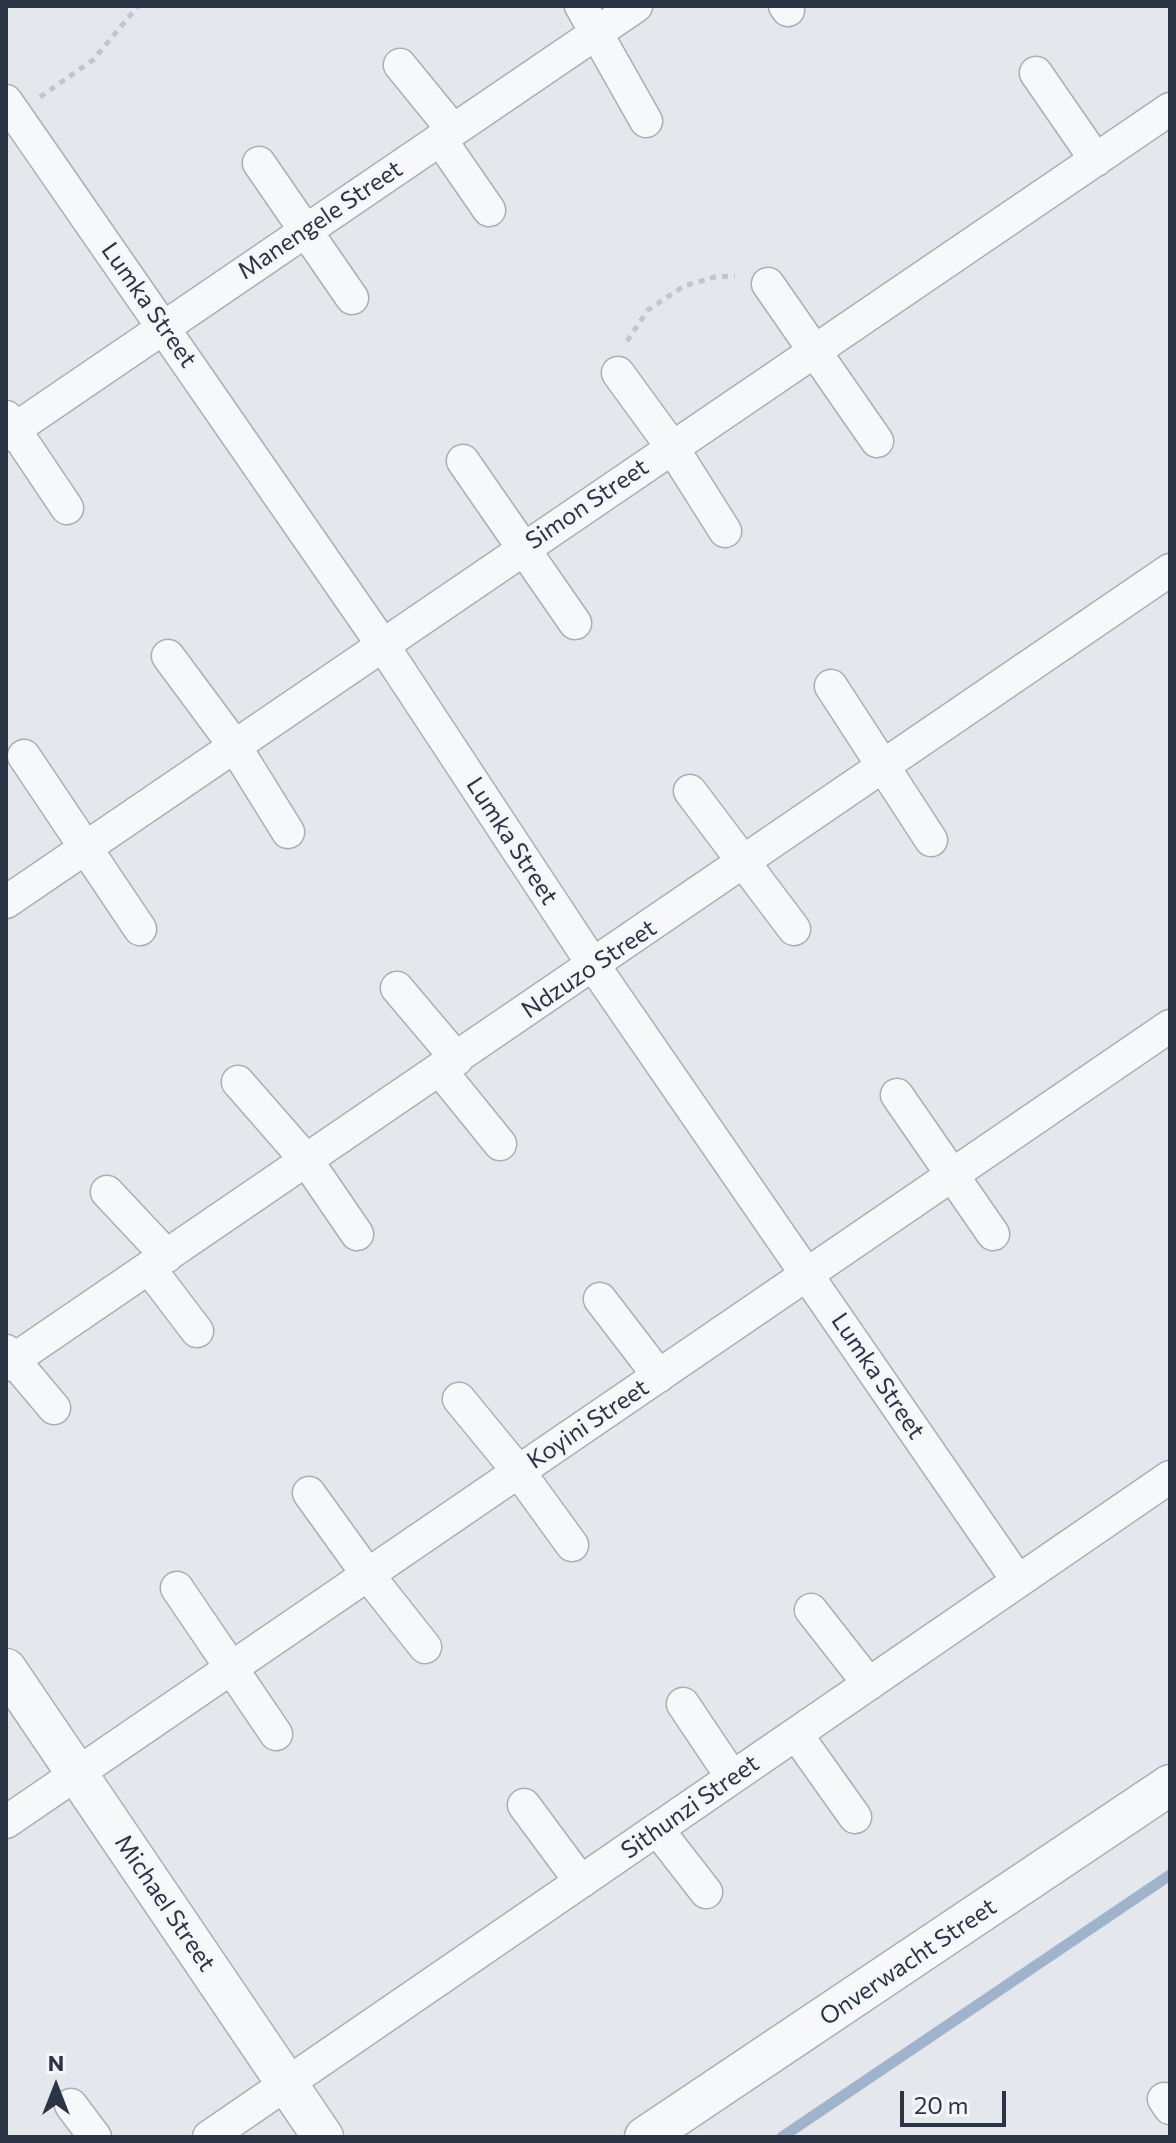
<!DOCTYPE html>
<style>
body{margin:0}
#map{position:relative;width:1176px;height:2143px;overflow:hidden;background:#e4e7ec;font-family:Commissioner,sans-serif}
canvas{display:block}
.frame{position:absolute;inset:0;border:8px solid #2b3445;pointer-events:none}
.north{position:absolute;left:16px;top:2047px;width:80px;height:80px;-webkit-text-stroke:6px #f4f6f9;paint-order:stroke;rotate:0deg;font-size:22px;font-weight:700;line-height:32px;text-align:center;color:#2b3445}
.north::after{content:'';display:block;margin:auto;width:28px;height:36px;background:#2b3445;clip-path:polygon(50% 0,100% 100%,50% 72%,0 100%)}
.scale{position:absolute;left:900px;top:2091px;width:106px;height:36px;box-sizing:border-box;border:4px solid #2b3445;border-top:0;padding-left:10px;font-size:24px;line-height:28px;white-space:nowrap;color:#2b3445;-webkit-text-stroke:6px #f4f6f9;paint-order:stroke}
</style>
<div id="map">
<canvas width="1176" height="2143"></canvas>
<div class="frame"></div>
<div class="north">N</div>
<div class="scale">20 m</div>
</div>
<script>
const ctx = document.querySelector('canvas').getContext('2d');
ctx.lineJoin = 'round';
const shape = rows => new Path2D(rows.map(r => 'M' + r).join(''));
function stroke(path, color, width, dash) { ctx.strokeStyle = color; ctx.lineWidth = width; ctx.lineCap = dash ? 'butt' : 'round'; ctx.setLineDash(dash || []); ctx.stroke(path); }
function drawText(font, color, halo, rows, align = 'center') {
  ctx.font = font + ' Commissioner,sans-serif'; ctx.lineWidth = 6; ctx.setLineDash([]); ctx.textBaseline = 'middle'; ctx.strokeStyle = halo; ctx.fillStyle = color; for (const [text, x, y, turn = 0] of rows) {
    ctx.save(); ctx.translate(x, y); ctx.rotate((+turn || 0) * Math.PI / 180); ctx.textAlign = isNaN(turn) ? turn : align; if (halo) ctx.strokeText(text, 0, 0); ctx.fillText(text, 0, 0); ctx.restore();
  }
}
stroke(shape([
 [782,2137,1170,1875]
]), '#9fb4cc', 11);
const minor = shape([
 [581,6,646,121],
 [785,6,788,10],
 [400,65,453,130],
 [1036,73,1096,160],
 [6,101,382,644,594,966,1018,1581],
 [440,139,489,210],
 [259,163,352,298],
 [768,284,877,441],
 [618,373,672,447,725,531],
 [6,417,67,508],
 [6,435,636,6],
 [463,461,575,623],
 [168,656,234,745,288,832],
 [831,686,931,840],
 [24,756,140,929],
 [690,791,794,929],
 [6,902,1170,109],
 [397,988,457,1059],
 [440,1070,500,1144],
 [238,1082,307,1161,357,1234],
 [897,1095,993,1234],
 [107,1192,167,1256],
 [149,1268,197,1331],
 [600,1299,659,1376],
 [6,1351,54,1408],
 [6,1365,1170,570],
 [459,1399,519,1472,572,1545],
 [309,1493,368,1575,425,1647],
 [177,1588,276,1734],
 [811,1610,869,1684],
 [683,1704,732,1777],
 [796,1734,855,1817],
 [524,1805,581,1882],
 [6,1822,1170,1026],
 [657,1829,706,1892],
 [1164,2099,1170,2108],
 [71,2105,95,2137],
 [209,2137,1170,1477]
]);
const tertiary = shape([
 [6,1669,323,2137],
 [645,2137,1170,1785]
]);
stroke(minor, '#a9aeb7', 35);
stroke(tertiary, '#a9aeb7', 43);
stroke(shape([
 [40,97,93,60,138,6],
 [627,341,648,310,684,286,715,277,735,276]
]), '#c2c5cb', 5, [6, 6]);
stroke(minor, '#f7f8fa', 32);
stroke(tertiary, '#f7f8fa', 40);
drawText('24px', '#2b3445', '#f4f6f9', [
 ["Manengele Street",320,220,-34],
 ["Lumka Street",149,305,55],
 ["Simon Street",587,504,-34],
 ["Lumka Street",512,841,57],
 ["Ndzuzo Street",589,969,-34],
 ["Lumka Street",878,1376,56],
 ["Koyini Street",588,1424,-34],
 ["Sithunzi Street",690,1807,-35],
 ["Michael Street",165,1903,56],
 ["Onverwacht Street",908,1962,-34]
]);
</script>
